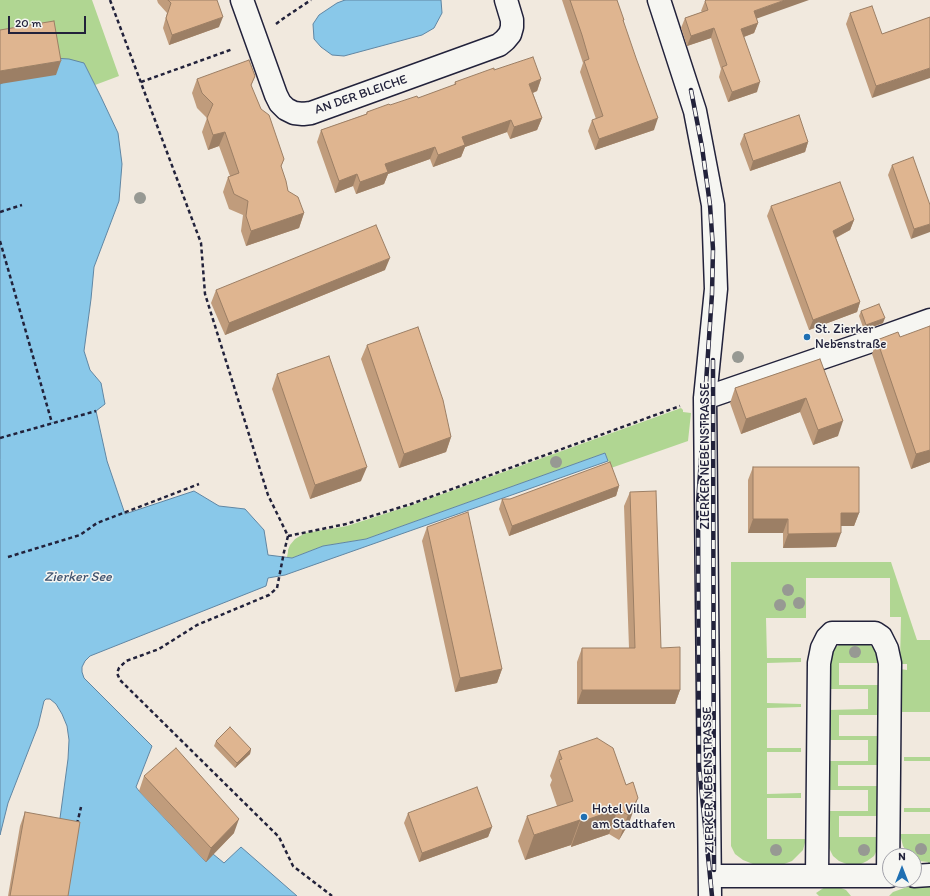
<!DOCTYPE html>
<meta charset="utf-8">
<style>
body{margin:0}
#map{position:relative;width:930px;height:896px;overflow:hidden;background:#f1e9de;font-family:Itim,sans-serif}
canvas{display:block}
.north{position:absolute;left:882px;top:848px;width:40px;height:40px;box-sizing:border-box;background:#f6f6f2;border:1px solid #a1a1a9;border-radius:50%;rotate:0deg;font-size:11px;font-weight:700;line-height:16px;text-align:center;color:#22223b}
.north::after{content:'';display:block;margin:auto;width:14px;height:18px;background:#1f6fb2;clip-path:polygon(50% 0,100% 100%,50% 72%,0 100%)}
.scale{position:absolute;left:8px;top:16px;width:78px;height:18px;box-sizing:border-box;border:2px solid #22223b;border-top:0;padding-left:5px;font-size:12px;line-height:14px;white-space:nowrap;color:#22223b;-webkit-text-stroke:3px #f6f6f2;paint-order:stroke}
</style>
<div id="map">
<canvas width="930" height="896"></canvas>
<div class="north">N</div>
<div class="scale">20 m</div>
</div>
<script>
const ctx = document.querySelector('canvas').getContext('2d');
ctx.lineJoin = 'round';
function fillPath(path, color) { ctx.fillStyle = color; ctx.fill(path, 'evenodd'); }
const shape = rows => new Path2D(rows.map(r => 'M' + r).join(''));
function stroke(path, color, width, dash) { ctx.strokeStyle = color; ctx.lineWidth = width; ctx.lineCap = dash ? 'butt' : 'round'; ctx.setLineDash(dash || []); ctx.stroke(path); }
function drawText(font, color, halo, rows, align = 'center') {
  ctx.font = font + ' Itim,sans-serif'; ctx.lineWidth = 3; ctx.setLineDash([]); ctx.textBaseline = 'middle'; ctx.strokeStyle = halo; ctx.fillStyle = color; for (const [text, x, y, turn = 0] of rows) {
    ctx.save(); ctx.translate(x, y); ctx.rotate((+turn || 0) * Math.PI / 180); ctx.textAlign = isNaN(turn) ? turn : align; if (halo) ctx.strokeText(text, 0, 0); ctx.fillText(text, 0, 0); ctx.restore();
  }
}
fillPath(shape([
 [0,0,92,0,119,76,95,85,84,63,0,84],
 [681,408,683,410,683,412,691,413,688,441,611,468,605,453,366,539,323,546,292,558,287,557,288,552,288,550,290,545,295,539,300,536,306,533,347,526,412,505],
 [731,562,891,562,917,640,930,640,930,712,900,712,900,669,907,670,907,664,900,664,901,617,890,617,890,578,806,578,806,618,766,618,767,658,801,658,801,662,767,663,767,703,801,704,801,707,767,708,767,748,801,748,801,752,767,752,767,794,801,793,801,798,767,798,767,839,806,839,803,850,792,861,779,866,763,866,753,864,743,860,735,854,731,846],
 [844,642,864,642,873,647,878,654,879,663,839,663,839,685,879,685,879,715,839,715,839,736,879,736,879,765,838,765,838,786,879,786,879,816,839,816,839,837,879,837,878,848,874,856,867,861,859,865,849,865,839,861,833,856,829,848,828,837,828,811,868,811,868,790,828,790,828,761,868,761,868,740,828,740,828,710,868,709,868,689,828,689,828,663,831,654,836,647],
 [904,757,930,757,930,761,904,761],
 [904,808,930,808,930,812,904,812],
 [900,834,930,834,930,867,928,868,928,862,919,861,914,858,914,856,909,855,903,846],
 [930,882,930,896,889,896,893,892,910,886,929,885],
 [836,886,846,890,851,896,819,896,816,893,825,887]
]), '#b0d692');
const water = shape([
 [345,0,441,0,442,13,434,28,422,35,344,56,332,55,321,47,314,39,313,24,319,15,337,3,345,0],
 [53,58,69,59,84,63,101,97,118,133,122,164,119,201,94,267,91,299,84,351,90,370,101,383,105,404,96,411,107,461,125,514,194,491,219,506,245,509,264,530,268,555,292,558,323,546,366,539,605,453,608,461,285,575,268,578,266,586,90,656,85,661,82,667,82,672,84,678,152,746,136,787,139,791,206,862,213,854,224,863,241,847,297,896,65,896,58,833,68,759,69,740,67,726,62,714,56,704,50,699,46,699,44,701,38,726,8,803,0,835,0,84,53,58]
]);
fillPath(water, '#89c8e9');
stroke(water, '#6086a3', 1);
const minor = shape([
 [242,0,276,95,280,103,286,109,294,113,303,114,311,113,499,45,505,40,510,34,512,27,512,20,506,0],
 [659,0,695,111,713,205,716,289,705,398,710,896],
 [705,398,880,338,930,320],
 [710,876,890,876],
 [817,876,819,663,822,648,827,638,832,633,875,633,881,637,887,649,890,663,888,876],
 [914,876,930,875]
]);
stroke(minor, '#22223b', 25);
stroke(shape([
 [110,0,201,243,205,294,268,495,288,536,284,552,277,588,269,595,197,625,159,649,126,661,119,668,117,673,120,680,279,837,293,866,332,896],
 [276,24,284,18,311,0],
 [141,82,233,49],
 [0,212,22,205],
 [0,241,52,423],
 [0,438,96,411],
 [288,536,346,524,411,504,680,406],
 [8,557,80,535,97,523,199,484],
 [77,824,81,807]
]), '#22223b', 2.5, [4, 3]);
stroke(minor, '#f6f6f2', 22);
const rail = shape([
 [691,90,702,147,710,205,713,249,712,294,705,398,698,504,699,766,712,896],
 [713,360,714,870]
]);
stroke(rail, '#22223b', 4.5);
stroke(rail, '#f6f6f2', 3, [9]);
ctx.fillStyle = '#979993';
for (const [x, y] of [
 [140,198],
 [738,357],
 [556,462],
 [788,590],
 [799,603],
 [780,605],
 [855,652],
 [921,849],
 [776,850],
 [864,850]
]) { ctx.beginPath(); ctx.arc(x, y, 6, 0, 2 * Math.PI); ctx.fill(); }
fillPath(shape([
 [157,0,217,0,219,27,169,45,163,28,167,13,158,3],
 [562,0,617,0,654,130,595,150,588,131,592,120,596,119,580,72,583,63],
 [705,1,756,19,758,23,754,33,744,37,757,92,728,102,719,77,721,69,711,38,687,46,681,28,685,18,702,12,701,11],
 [850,13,882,34,930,17,872,98,846,24],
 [494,70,541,79,537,91,533,93,542,118,537,130,510,139,507,132,465,147,461,157,433,167,430,159,388,174,384,184,356,194,353,186,335,193,317,142,321,130,366,114,367,112,418,98,454,85,455,82],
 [255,76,251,86,261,109,284,159,281,167,288,191,304,213,299,228,246,246,241,231,243,215,229,209,223,192,228,177,230,176,219,146,208,150,202,132,207,118,197,108,192,93,197,79],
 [744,134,808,142,805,152,750,171,740,144],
 [892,165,930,205,911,239,888,175],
 [771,206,854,220,850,230,836,238,860,302,857,312,809,330,767,216],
 [385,270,225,335,211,303,216,290],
 [861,311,883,323,864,330,859,316],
 [877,340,930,462,911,469,872,354],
 [367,345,451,437,446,452,399,468,361,359],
 [820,359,838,436,813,445,800,412,741,434,730,403,735,388],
 [277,374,361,481,310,499,272,389],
 [753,467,859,513,854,526,841,526,836,547,783,548,783,533,748,533,748,480],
 [619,486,616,496,509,536,499,509,502,499,510,499],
 [630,492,661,648,680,690,675,704,577,704,577,662,582,648,629,648,624,506],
 [427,527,502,669,497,683,455,692,422,541],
 [216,741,251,749,250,754,235,768,214,746],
 [559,751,626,785,633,782,629,823,619,840,609,834,571,847,571,845,525,860,518,841,527,816,557,806,550,785,552,780,550,776],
 [144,776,234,833,206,862,139,791],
 [25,812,68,896,8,896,20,826],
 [408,813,492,827,488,837,419,862,404,823]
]), '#c09c7c');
fillPath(shape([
 [785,0,809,0,750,21,754,11],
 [223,17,219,27,169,45,172,35],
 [758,23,754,33,738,39,741,29],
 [714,28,711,38,687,46,691,36],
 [61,61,56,75,0,84,0,71],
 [930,68,930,78,872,98,876,86],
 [541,79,537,91,525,96,529,84],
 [760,82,757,92,728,102,732,92],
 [542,118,537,130,510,139,514,127],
 [658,118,654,130,595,150,599,139],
 [511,120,507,132,465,147,461,157,433,167,438,155,462,137],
 [225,132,219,146,208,150,213,135],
 [808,142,805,152,750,171,753,161],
 [435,147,430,159,388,174,384,184,356,194,360,182,385,164],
 [357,174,353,186,335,193,339,181],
 [304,213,299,228,246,246,251,231],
 [854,220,850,230,829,241,833,231],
 [930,224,930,232,911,239,914,229],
 [390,258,385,270,225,335,229,323],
 [860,302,857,312,809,330,813,320],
 [885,318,883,323,864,330,866,325],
 [806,398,800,412,741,434,746,419],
 [843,421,838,436,813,445,818,430],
 [451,437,446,452,399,468,404,454],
 [930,450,930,462,911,469,916,454],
 [367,467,361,481,310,499,315,485],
 [619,486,616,496,509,536,512,526],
 [841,513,859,513,854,526,836,526],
 [753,519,788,519,783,533,748,533],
 [841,533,836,547,783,548,788,534],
 [502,669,497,683,455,692,460,678],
 [582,690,680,690,675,704,577,704],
 [251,749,250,754,235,768,237,763],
 [638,798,629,823,619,840,628,815],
 [618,809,609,834,571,847,580,822],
 [239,819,234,833,206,862,211,848],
 [580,820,571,845,525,860,534,835],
 [492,827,488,837,419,862,422,853]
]), '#9c7f65');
const building = shape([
 [168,0,217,0,223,17,172,35,166,18,171,3,168,0],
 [570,0,617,0,624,20,623,20,636,58,658,118,599,139,592,120,603,116,584,61,589,59,582,35,570,0],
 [706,0,785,0,754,11,758,23,741,29,760,82,732,92,722,67,727,65,714,28,691,36,685,18,708,10,705,1,706,0],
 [872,6,882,34,930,17,930,68,876,86,850,13,872,6],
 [54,21,61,61,0,71,0,30,54,21],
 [533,57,541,79,529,84,542,118,514,127,511,120,462,137,465,145,438,155,435,147,385,164,388,172,360,182,357,174,339,181,321,130,367,114,367,112,389,104,390,105,417,96,418,98,456,84,455,82,494,68,494,70,533,57],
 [249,60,255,76,251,85,261,109,269,115,284,159,281,166,286,181,288,191,298,197,304,213,251,231,246,216,248,201,234,194,228,177,239,173,225,132,213,135,207,118,213,104,202,93,197,79,249,60],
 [799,115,808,142,753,161,744,134,799,115],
 [913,157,930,205,930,224,914,229,892,165,913,157],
 [840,182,854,220,833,231,860,302,813,320,771,206,840,182],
 [376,225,390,258,229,323,216,290,376,225],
 [879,304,885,318,866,325,861,311,879,304],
 [930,326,930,450,916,454,877,340,898,332,900,337,930,326],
 [418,327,443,400,451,437,404,454,367,345,418,327],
 [329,356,367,467,315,485,277,374,329,356],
 [820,359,843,421,818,430,806,398,746,419,735,388,820,359],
 [610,462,619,486,512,526,502,499,510,499,610,462],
 [753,467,859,467,859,513,841,513,841,533,788,534,788,519,753,519,753,467],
 [656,491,661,648,680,647,680,690,582,690,582,648,635,648,630,492,656,491],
 [468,512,502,669,460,678,427,527,468,512],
 [230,727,251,749,237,763,216,741,230,727],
 [597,738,613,748,626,785,633,782,638,798,628,815,618,809,580,822,580,820,534,835,527,816,573,801,559,760,562,759,559,751,597,738],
 [176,748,239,819,211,848,144,776,176,748],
 [477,787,492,827,422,853,408,813,477,787],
 [25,812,80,822,68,896,10,896,25,812]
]);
fillPath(building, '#dfb590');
stroke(building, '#9c7f65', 1);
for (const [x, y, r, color] of [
 [807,337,4,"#1f6fb2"],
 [584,817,4,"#1f6fb2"]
]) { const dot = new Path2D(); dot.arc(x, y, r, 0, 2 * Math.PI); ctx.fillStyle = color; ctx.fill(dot); stroke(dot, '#f6f6f2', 1.5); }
drawText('13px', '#22223b', '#f6f6f2', [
 ["AN DER BLEICHE",361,95,-19],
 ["ZIERKER NEBENSTRASSE",706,456,-90],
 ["ZIERKER NEBENSTRASSE",709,780,-91]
]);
drawText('13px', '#22223b', '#f6f6f2', [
 ["St. Zierker",815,330],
 ["Nebenstraße",815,345],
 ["Hotel Villa",592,810],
 ["am Stadthafen",592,825]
], 'left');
drawText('italic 14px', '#41546f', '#f6f6f2', [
 ["Zierker See",78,577]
]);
</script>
